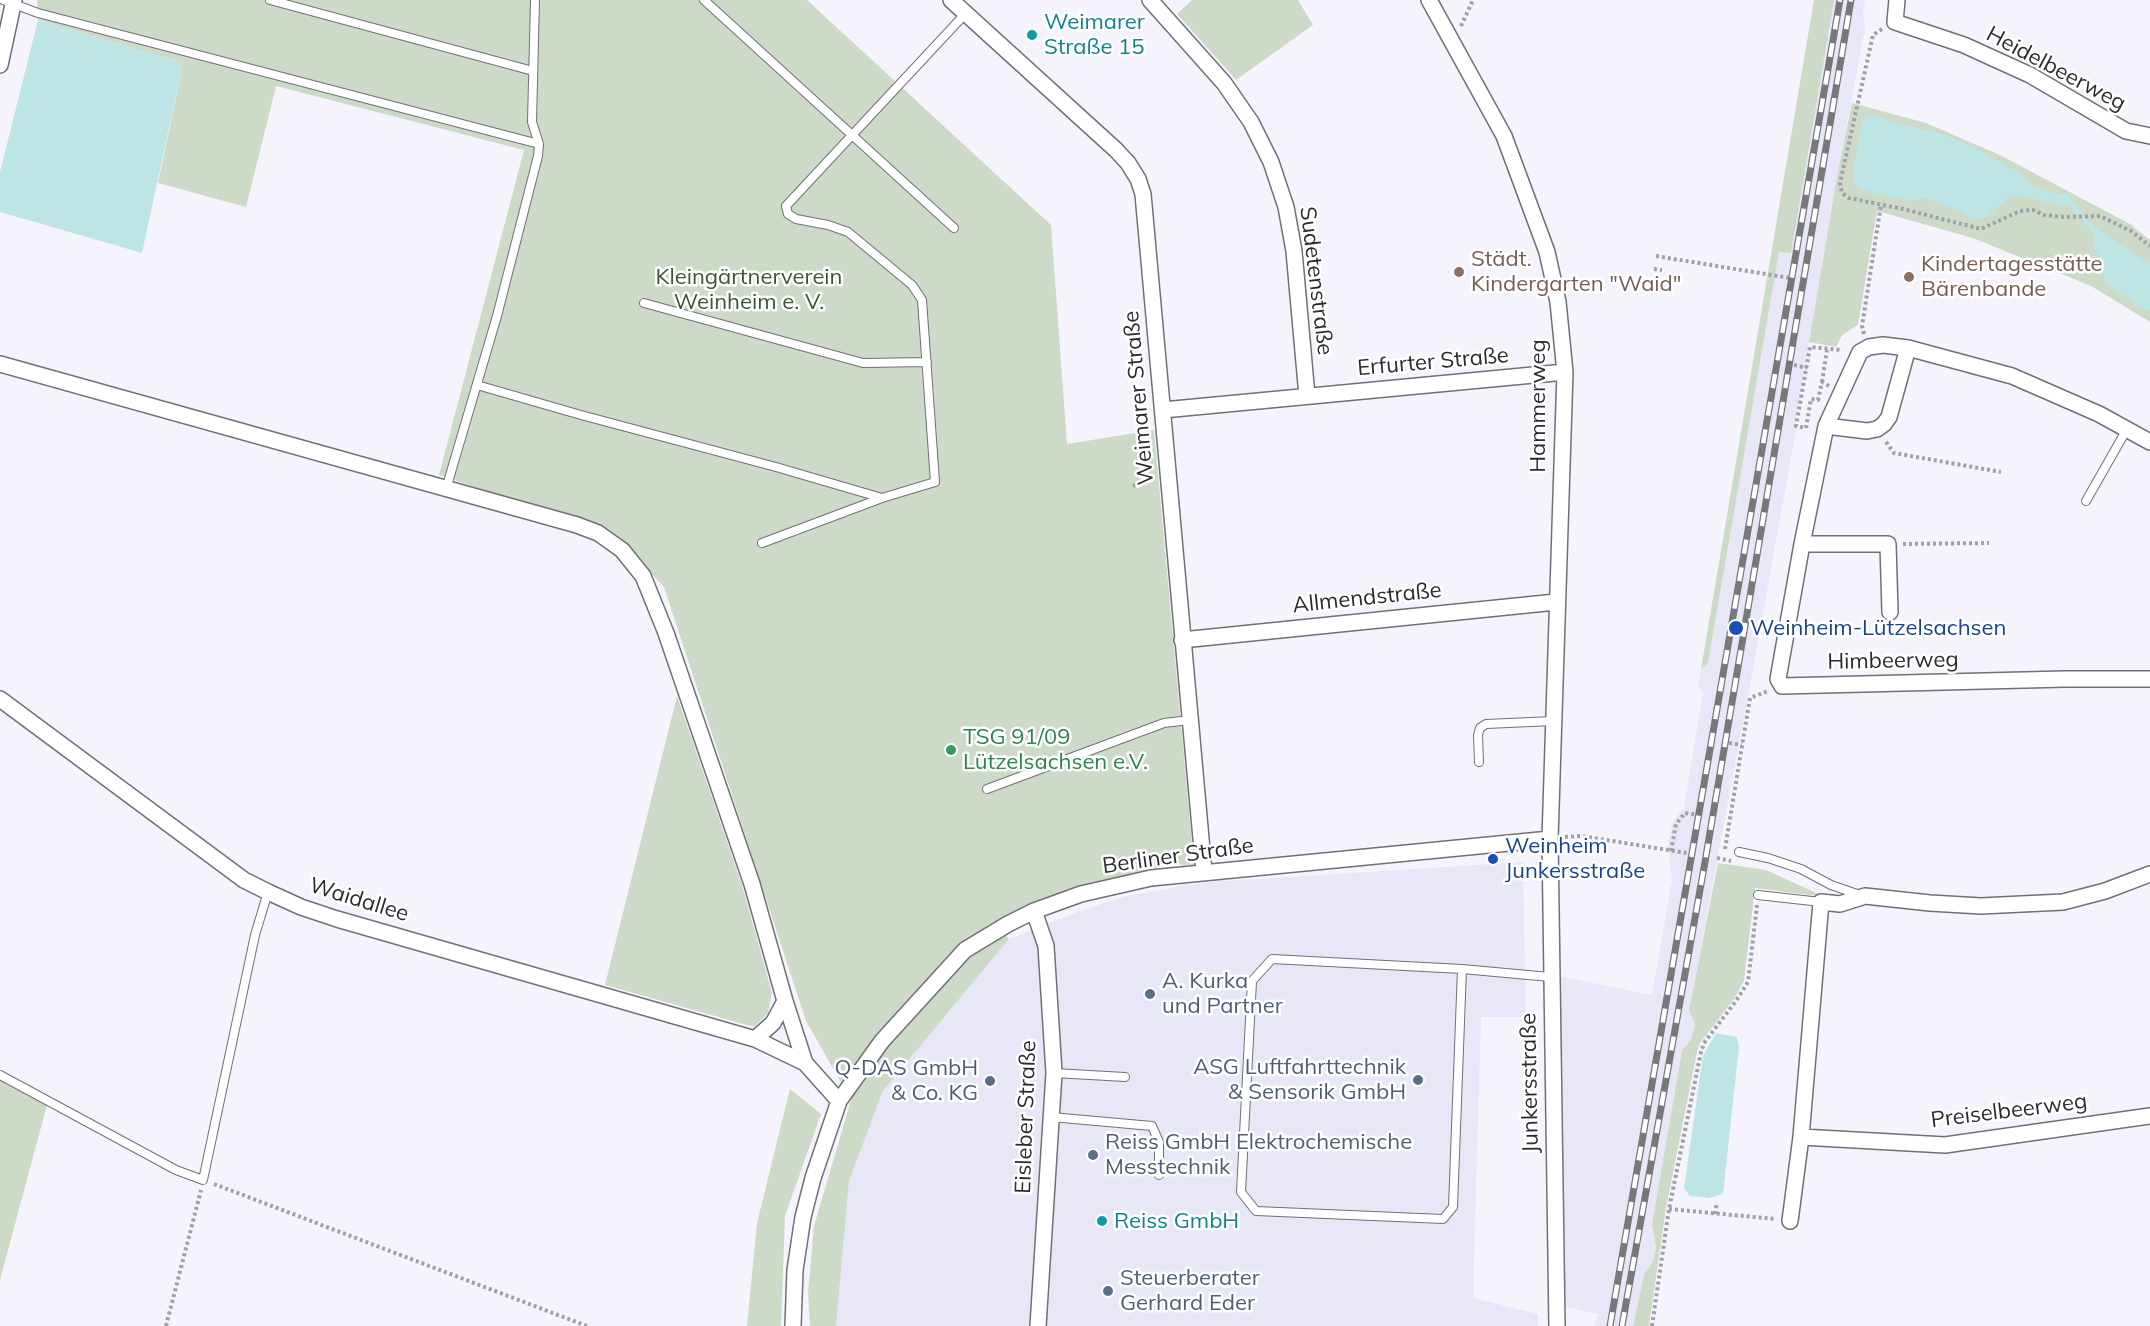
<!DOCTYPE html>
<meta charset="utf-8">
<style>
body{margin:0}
canvas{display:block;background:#f5f4fd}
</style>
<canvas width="2150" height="1326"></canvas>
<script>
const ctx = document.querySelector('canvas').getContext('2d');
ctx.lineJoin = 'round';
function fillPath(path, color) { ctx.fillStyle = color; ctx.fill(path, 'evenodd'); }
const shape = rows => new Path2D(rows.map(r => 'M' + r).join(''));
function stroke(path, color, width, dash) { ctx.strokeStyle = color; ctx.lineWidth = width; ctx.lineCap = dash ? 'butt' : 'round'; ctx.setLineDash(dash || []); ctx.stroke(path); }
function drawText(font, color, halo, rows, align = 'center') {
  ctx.font = font + ' Mulish,sans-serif'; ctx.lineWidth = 5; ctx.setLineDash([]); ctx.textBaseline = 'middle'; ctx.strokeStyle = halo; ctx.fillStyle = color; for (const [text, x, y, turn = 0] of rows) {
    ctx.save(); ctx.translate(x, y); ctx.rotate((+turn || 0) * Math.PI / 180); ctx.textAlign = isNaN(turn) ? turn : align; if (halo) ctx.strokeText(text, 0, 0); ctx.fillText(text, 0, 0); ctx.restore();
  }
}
fillPath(shape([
 [1834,0,1865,0,1863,13,1865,28,1838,171,1794,429,1796,430,1751,680,1689,1010,1695,1023,1652,1225,1656,1247,1653,1261,1644,1275,1633,1326,1594,1326,1598,1314,1565,1307,1559,976,1652,995,1672,880,1668,846,1673,821,1684,808,1703,693,1698,686,1701,669,1708,663,1779,251,1791,252],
 [1523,862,1526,1017,1481,1017,1473,1298,1538,1314,1538,1326,836,1326,849,1181,883,1091,1009,939,1072,914,1122,897,1182,886,1211,882]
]), '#e8e7f7');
fillPath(shape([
 [37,0,807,0,1051,225,1067,444,1154,430,1194,865,1172,864,1071,889,997,924,1009,939,883,1091,849,1181,836,1326,810,1326,808,1293,814,1226,851,1100,806,1021,664,587,613,533,439,475,524,150,276,86,246,207,158,183,183,63,38,20],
 [1192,0,1298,0,1313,25,1236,80,1177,14],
 [1814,0,1834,0,1825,54,1791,253,1779,252,1708,663,1701,669],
 [1852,103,1926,123,2000,155,2130,224,2150,240,2150,322,2091,286,1973,238,1877,211,1858,325,1842,335,1836,347,1809,342,1838,171],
 [677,696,742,885,772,993,768,1013,754,1027,605,985],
 [1718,863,1766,870,1825,897,1755,888,1744,981,1734,999,1700,1043,1697,1052,1666,1208,1649,1326,1633,1326,1644,1275,1653,1261,1656,1247,1652,1225,1682,1051,1691,1040,1695,1024,1689,1010],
 [0,1080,47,1105,0,1280],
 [790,1089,821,1114,785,1216,781,1326,747,1326,757,1223]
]), '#cddac7');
fillPath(shape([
 [38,20,183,63,142,253,0,212,0,172],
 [1866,116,1875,116,1890,122,1943,134,1975,148,2020,173,2033,187,2052,193,2068,195,2094,227,2150,264,2150,311,2139,307,2106,283,2100,257,2094,248,2094,238,2091,230,2070,206,2052,204,2019,194,2008,197,1987,217,1974,219,1954,209,1925,198,1908,201,1860,189,1854,183,1853,173,1862,122],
 [1716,1033,1737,1037,1739,1047,1723,1194,1709,1198,1690,1196,1684,1188,1703,1056]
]), '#bde5e5');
const lane = shape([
 [3,0,38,13,539,144],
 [270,0,533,71],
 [704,0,954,228],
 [644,303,863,363,927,362],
 [477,385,581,415,776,467,882,498],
 [446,489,497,316,538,156,539,144,532,122,535,0],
 [2086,501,2127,429],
 [762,543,882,498,935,482,922,300,912,285,848,232,828,225,796,219,788,214,786,206,966,13],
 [1479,762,1478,735,1480,728,1486,724,1553,721],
 [987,789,1164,723,1190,720],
 [1739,852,1768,858,1801,869,1831,885,1860,895],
 [1758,895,1821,902],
 [1462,969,1453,1207,1443,1219,1256,1211,1241,1192,1252,981,1272,959,1462,969,1550,977],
 [1054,1073,1125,1077],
 [0,1075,176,1170,203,1180,255,935,268,892],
 [1051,1117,1152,1126,1159,1142,1159,1175]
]);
const street = shape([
 [951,0,1116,150,1128,163,1138,179,1143,194,1204,872],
 [1150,0,1224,83,1251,122,1271,162,1286,207,1294,251,1307,396],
 [1429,0,1504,136,1547,252,1558,302,1565,372,1550,839,1557,1326],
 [1897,0,1895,22,1964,45,2030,75,2126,131,2150,136],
 [0,65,14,0],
 [0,364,577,525,598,533,622,550,643,576,666,633,752,884,785,1001,805,1063],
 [1163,410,1565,372],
 [1826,426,1867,431,1877,429,1884,424,1889,417,1908,348],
 [2150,442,2099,414,2012,376,1908,348,1883,345,1869,347,1860,352,1826,426,1802,544,1778,679,1782,686,2065,679,2150,679],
 [1802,544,1888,544,1890,612],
 [1182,640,1556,602],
 [0,699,244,880,268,892,301,907,337,919,755,1039,805,1063,839,1101],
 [2150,874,2105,891,2063,902,1981,906,1930,903,1865,896,1840,904,1821,902,1801,1137,1945,1145,2150,1116],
 [1034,911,1046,946,1054,1073,1038,1326],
 [755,1039,773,1023,785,1001],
 [1790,1221,1801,1137],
 [793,1326,795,1270,803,1217,813,1178,839,1101,882,1041,965,950,1008,924,1034,911,1081,894,1151,878,1550,839]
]);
stroke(lane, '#707077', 10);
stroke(street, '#707077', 18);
stroke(shape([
 [1461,26,1473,0],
 [1882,29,1873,35,1840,183,1842,193,1849,198,1903,209,1981,229,2020,211,2033,210,2044,215,2063,217,2100,216,2131,231,2150,246],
 [1656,256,1790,278],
 [1654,269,1662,270],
 [1864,334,1862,326,1881,205],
 [1794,365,1807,368],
 [1822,382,1827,350],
 [1829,386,1822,382,1818,400,1811,399,1806,428,1796,426,1810,347,1842,350],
 [1886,442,1894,453,2001,472],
 [1133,486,1152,478],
 [1903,544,1989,543],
 [1729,743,1742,745],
 [1565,837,1581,836,1687,853],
 [1725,849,1750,698,1768,691],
 [1671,851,1676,824,1685,813,1697,815],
 [1717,858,1731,861],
 [214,1184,587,1326],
 [1669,1209,1775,1219],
 [1715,1214,1717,1202],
 [166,1326,201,1190],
 [1652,1326,1669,1209,1701,1052,1704,1043,1736,1001,1748,982,1757,905]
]), '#a0a0a6', 4, [3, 3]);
stroke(lane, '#fff', 8);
stroke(street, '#fff', 15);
const rail = shape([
 [1610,1326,1840,0],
 [1622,1326,1705,862,1851,0]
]);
stroke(rail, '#77777c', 7);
stroke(rail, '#fff', 4.5, [14]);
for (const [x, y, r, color] of [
 [1032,35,6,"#0f9aa8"],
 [1459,272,6,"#8d6e63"],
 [1909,277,6,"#8d6e63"],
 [1736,628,8,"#1a4fb4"],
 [951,750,6,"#2e9e5b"],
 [1493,859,6,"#1a4fb4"],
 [1150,994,6,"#5c6f8a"],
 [1418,1080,6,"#5c6f8a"],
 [990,1081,6,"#5c6f8a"],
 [1093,1155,6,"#5c6f8a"],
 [1102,1221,6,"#0f9aa8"],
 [1108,1291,6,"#5c6f8a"]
]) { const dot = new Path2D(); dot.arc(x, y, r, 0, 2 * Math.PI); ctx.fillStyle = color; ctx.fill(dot); stroke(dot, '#fff', 2); }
drawText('22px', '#0d838f', '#fff', [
 ["Weimarer",1044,22],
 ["Straße 15",1044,47],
 ["Reiss GmbH",1114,1221]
], 'left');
drawText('22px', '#2b2b2e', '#fff', [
 ["Heidelbeerweg",2056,69,28],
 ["Sudetenstraße",1316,281,83],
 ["Erfurter Straße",1433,362,-5],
 ["Weimarer Straße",1139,398,-95],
 ["Hammerweg",1538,406,-90],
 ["Allmendstraße",1367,598,-6],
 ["Himbeerweg",1893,661,-1],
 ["Berliner Straße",1178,856,-8],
 ["Waidallee",359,900,17],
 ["Junkersstraße",1530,1083,-91],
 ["Preiselbeerweg",2009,1111,-7],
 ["Eisleber Straße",1026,1117,-88]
]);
drawText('22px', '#785e54', '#fff', [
 ["Städt.",1471,259],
 ["Kindergarten \"Waid\"",1471,284],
 ["Kindertagesstätte",1921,264],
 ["Bärenbande",1921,289]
], 'left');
drawText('22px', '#3b562d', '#fff', [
 ["Kleingärtnerverein",749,277],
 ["Weinheim e. V.",749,302]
]);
drawText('22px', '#164399', '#fff', [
 ["Weinheim-Lützelsachsen",1750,628],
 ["Weinheim",1505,846],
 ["Junkersstraße",1505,871]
], 'left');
drawText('22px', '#27864d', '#fff', [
 ["TSG 91/09",963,737],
 ["Lützelsachsen e.V.",963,762]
], 'left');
drawText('22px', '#4e5e75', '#fff', [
 ["A. Kurka",1162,981],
 ["und Partner",1162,1006],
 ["ASG Luftfahrttechnik",1406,1067,"right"],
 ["& Sensorik GmbH",1406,1092,"right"],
 ["Q-DAS GmbH",978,1068,"right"],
 ["& Co. KG",978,1093,"right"],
 ["Reiss GmbH Elektrochemische",1105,1142],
 ["Messtechnik",1105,1167],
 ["Steuerberater",1120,1278],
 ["Gerhard Eder",1120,1303]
], 'left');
</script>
